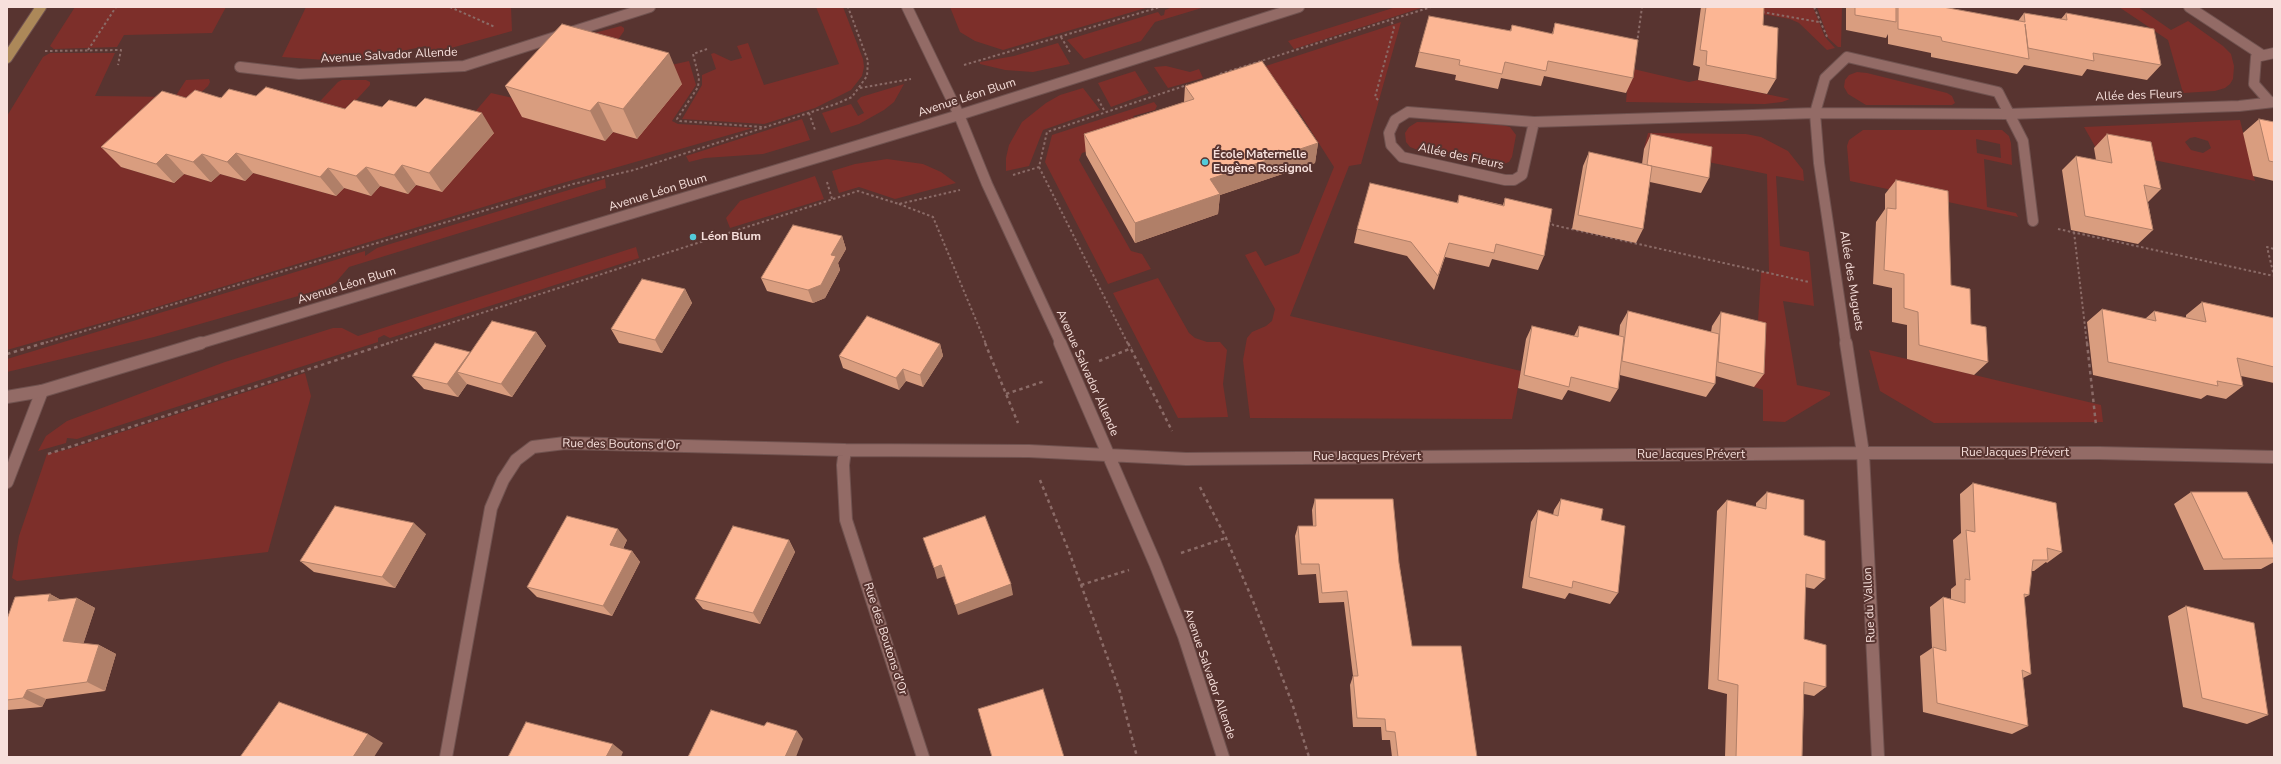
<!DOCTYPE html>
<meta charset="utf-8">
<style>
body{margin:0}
#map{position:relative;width:2281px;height:764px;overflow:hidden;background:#583430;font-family:"Nunito Sans",sans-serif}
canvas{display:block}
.frame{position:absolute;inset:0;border:8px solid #f7e0dc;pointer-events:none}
</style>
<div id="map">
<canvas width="2281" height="764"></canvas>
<div class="frame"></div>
</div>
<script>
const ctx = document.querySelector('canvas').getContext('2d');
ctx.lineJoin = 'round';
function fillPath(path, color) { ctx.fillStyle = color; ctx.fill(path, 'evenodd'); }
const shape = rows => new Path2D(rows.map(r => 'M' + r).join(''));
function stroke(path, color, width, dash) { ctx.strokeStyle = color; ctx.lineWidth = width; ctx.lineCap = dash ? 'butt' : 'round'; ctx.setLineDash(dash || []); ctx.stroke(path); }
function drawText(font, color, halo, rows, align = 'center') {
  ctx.font = font + ' "Nunito Sans",sans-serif'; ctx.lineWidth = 4; ctx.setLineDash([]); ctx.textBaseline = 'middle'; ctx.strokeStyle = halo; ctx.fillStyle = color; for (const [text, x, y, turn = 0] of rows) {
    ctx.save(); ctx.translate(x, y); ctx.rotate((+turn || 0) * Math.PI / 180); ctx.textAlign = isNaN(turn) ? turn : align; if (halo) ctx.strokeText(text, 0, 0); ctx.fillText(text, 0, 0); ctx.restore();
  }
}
fillPath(shape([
 [75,7,226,7,212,33,124,35,117,47,54,49,50,46],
 [306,7,511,7,512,31,426,55,426,46,402,51,402,58,325,60,282,57],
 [816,7,843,7,863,59,864,67,862,76,851,90,815,108,764,124,682,119,702,85,702,75,716,69,711,54,714,53,731,61,742,58,737,46,748,43,764,85,839,64],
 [950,7,1149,7,1003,50,975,41,960,32],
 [1173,7,1205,7,1155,22,1141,41,1084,59,1067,40,1158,12,1161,16,1164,15,1165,10],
 [1396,7,1424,7,1294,49,1288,41],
 [1723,7,1813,7,1825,37,1835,48,1827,50,1799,23,1790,19],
 [1817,7,1842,7,1841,47,1838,47,1828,38],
 [2119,7,2138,7,2171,30,2188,21,2223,46,2231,54,2234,66,2233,79,2230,84,2225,88,2215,91,2183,93,2168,40],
 [1401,22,1361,164,1349,166,1290,316,1521,371,1512,419,1250,418,1243,360,1247,338,1252,332,1266,326,1272,321,1275,309,1245,255,1256,251,1265,266,1299,253,1334,167,1297,109,1288,112,1229,78],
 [621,26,624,28,624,31,611,50,556,43],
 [1058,43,1070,64,1033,72,1005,70,980,64,980,62,1014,56],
 [50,53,115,53,95,96,175,97,186,80,209,79,210,82,208,86,121,167,174,183,184,174,211,182,220,174,245,181,253,173,336,196,344,188,371,196,380,186,408,194,416,185,442,192,463,126,491,93,535,103,547,124,605,141,613,132,637,139,671,65,689,61,696,85,672,121,678,124,753,128,552,186,150,309,7,350,7,116,43,57],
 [1166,66,1190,72,1199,69,1203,78,1168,88,1154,67],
 [1629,68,1689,82,1698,80,1790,99,1782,102,1765,104,1626,102],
 [1135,71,1149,93,1111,107,1098,83],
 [1857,72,1867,73,1947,93,1952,96,1955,103,1952,105,1866,105,1848,94,1844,87,1845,80,1849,75],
 [342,80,366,80,370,82,370,85,336,122,308,114,338,82],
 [904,84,894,102,884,110,859,124,831,133,822,113,851,104,858,116,864,113,857,101,861,97],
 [1083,88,1100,110,1043,130,1029,166,1006,171,1006,158,1009,145,1022,122,1046,103,1060,95],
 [1154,102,1157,106,1155,110,1133,116,1144,133,1082,153,1079,160,1131,251,1142,254,1151,269,1108,284,1045,162,1052,135],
 [802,119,810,140,763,154,705,158,689,162,686,156],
 [2240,120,2255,181,2096,148,2084,127],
 [2195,137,2208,141,2211,148,2203,153,2191,150,2185,142,2190,138],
 [1417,122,1497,124,1510,127,1516,135,1512,157,1509,162,1498,166,1418,150,1410,147,1406,142,1405,133,1409,127],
 [1863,130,2002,130,2009,136,2011,143,2012,165,1984,159,1987,207,2016,213,2018,217,1850,181,1847,146,1849,140],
 [1976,139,2000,144,2001,158,1977,153],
 [1648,133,1746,134,1761,137,1788,151,1803,170,1804,181,1776,176,1780,246,1809,252,1814,306,1783,301,1797,385,1830,392,1830,395,1785,422,1763,421,1763,390,1754,387,1761,272,1769,272,1767,174,1644,149],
 [887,159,923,164,941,172,956,183,895,199,859,187,839,193,832,171,855,164],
 [815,176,824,199,730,228,726,218,740,201],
 [605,179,606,188,349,267,336,282,323,289,154,337,7,372,7,359,365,251,365,256,377,248],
 [636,247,639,258,390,338,384,335,378,338,378,342,77,439,67,438,66,443,38,451,46,436,67,421,225,362,333,328,342,328,358,336],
 [1158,278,1189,333,1195,338,1207,342,1220,342,1227,350,1223,384,1228,417,1178,418,1113,293],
 [1869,350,2101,405,2103,422,1934,423,1880,391],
 [305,373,311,396,268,552,17,581,12,578,19,536,47,454,69,449]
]), '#7d2f2a');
const minorFar1 = shape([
 [907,7,959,115,987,184,1061,344],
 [2189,7,2262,55],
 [240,67,299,74,464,66,650,7],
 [2269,101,2254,84,2256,57,2274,53],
 [1408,112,1534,122,1522,175,1514,180,1505,180,1402,157,1391,145,1389,133,1395,120,1408,112],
 [1534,122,1815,113,2009,114,2239,106,2274,102],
 [1846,344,1819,163,1815,113,1825,78,1847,57,1998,92,2023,141,2033,221]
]);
const minor = shape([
 [1060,343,1155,563,1184,636,1223,757],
 [1846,343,1863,453,1878,757],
 [845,450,1029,451,1186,459,1863,453,2099,453,2274,457],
 [7,482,42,391],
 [446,757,491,508,503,480,516,460,533,447,565,443,845,450,843,465,846,520,923,757]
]);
const tertiaryFar1 = shape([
 [198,344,959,115,1299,7]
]);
const tertiary = shape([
 [7,397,42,391,201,343]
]);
const primary = shape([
 [7,58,41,7]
]);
stroke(minorFar1, '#70524f', 12);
stroke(minor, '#70524f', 14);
stroke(tertiaryFar1, '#70524f', 12);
stroke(tertiary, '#70524f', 14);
stroke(primary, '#70524f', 12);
stroke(shape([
 [450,7,495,27],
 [1814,7,1828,39],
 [1762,12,1819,22],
 [1061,37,1070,52],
 [1637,43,1642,7],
 [707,49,693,54,699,78,698,87,677,119,680,121,762,127],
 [88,50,116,7],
 [45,51,121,50,118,65],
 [964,65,1160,7],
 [1220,74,1431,7],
 [860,88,911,79],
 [1098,99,1105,112],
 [1378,100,1375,97,1394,28,1391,20],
 [809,113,815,130],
 [1039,167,1128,344],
 [1013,175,1039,167,1047,132,1187,85],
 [827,182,832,199],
 [899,204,933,217,986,344],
 [1549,220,1553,225,1809,282],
 [2058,229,2274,276,2267,247,2274,249],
 [2074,232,2087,344],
 [41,344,573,184,634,170,836,104,852,97,867,76,868,61,848,7],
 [386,344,858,191,899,204,960,190]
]), '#8b6b67', 2, [2.5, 2.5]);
stroke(shape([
 [985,343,1018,423],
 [1128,343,1172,431],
 [2087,343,2096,425],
 [7,354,44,343],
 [1099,361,1132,348],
 [1006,394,1045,381],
 [48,454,389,343],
 [1040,480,1068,549,1120,692,1137,757],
 [1200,487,1226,538,1253,601,1292,703,1309,757],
 [1181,553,1226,538],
 [1081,585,1129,570]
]), '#8b6b67', 2.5, [3.5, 3.5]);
stroke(minorFar1, '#936b66', 10);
stroke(minor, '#936b66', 12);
stroke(tertiaryFar1, '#936b66', 10);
stroke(tertiary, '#936b66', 12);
stroke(primary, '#ac8859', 10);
fillPath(shape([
 [1701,7,1764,7,1763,25,1776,79,1767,94,1698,80,1700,67,1693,65],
 [1846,7,1943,7,2018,21,2024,13,2061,19,2066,13,2161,65,2147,80,2087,69,2082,76,2024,65,2017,74,1931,57,1931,53,1888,44,1888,34,1886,38,1846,30],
 [1555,23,1633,78,1626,93,1544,76,1541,86,1501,78,1498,89,1455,80,1456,75,1415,67,1419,52,1510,31,1512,25,1552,34],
 [682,84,637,139,613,132,605,141,522,117,505,86],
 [1185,86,1318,143,1315,163,1220,195,1218,214,1135,243,1086,155,1084,134,1184,102],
 [256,96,345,109,382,107,494,133,442,192,416,185,408,194,380,186,371,196,344,188,336,196,253,173,245,181,220,174,211,182,184,174,174,183,121,167,101,147,186,98],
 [2259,119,2274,122,2274,181,2253,176,2243,133],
 [1651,134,1709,178,1701,193,1650,182,1643,229,1636,243,1572,229,1583,166,1589,152,1642,164,1644,149],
 [2107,134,2161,189,2148,202,2153,230,2138,244,2071,230,2062,170,2076,156,2096,160,2094,148],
 [1896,180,1971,324,1988,362,1974,375,1907,359,1907,325,1892,322,1892,288,1873,284,1876,222,1885,209,1885,194],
 [1459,195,1503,205,1505,198,1544,256,1538,270,1492,259,1489,267,1445,257,1434,290,1407,256,1354,243,1357,229,1457,203],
 [842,236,846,249,838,263,840,270,825,298,813,303,767,291,761,278],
 [685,289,692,303,662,353,619,343,611,329],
 [2202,302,2274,318,2274,383,2241,376,2243,386,2226,399,2207,395,2201,399,2093,375,2087,322,2102,309,2145,319,2154,311,2186,318,2186,315],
 [1628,311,1711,332,1712,326,1721,312,1764,374,1754,387,1716,376,1715,384,1706,397,1620,375,1618,389,1610,402,1568,390,1562,400,1518,388,1526,339,1532,326,1574,336,1579,326,1619,336,1620,325],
 [536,332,546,346,512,397,467,384,458,397,424,389,412,376,470,352],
 [940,344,943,356,923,387,906,381,899,390,843,368,839,356],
 [1973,483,2062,552,2047,563,2046,562,2034,571,2031,571,2029,595,2024,598,2031,674,2023,678,2028,726,2012,734,1923,712,1920,656,1932,648,1930,607,1943,597,1951,599,1951,589,1956,585,1953,540,1961,533,1960,494],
 [1767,492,1804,535,1825,579,1814,589,1805,587,1804,639,1826,687,1814,696,1804,694,1802,757,1725,757,1727,694,1708,689,1717,511,1727,500,1756,507,1756,503],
 [2191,492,2274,546,2274,562,2261,569,2204,570,2174,504],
 [1315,499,1399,563,1412,646,1477,757,1392,757,1390,740,1382,740,1381,727,1353,727,1350,685,1353,676,1344,602,1319,603,1316,574,1298,575,1295,536,1298,526,1313,526,1312,510],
 [1561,499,1601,520,1618,593,1610,604,1569,593,1565,599,1522,588,1531,522,1538,510,1553,515,1554,510],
 [426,534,395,588,314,572,300,561],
 [627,540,623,549,632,551,640,562,612,616,537,597,527,587],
 [789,540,795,552,760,624,703,609,695,599],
 [50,594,61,600,77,598,95,608,83,644,99,645,116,654,105,691,46,699,42,707,7,710,7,619],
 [2186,606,2268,715,2247,724,2183,707,2168,616]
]), '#d99d7f');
fillPath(shape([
 [669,53,682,84,637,139,623,109],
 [598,102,613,132,605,141,590,111],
 [482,113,494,133,442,192,429,173],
 [1318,143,1315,163,1220,195,1218,214,1135,243,1135,223,1210,179],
 [236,153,253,173,245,181,227,162],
 [166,154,184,174,174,183,156,164],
 [202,154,220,174,211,182,193,162],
 [402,165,416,185,408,194,394,175],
 [366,167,380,186,371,196,356,176],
 [328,168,344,188,336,196,320,177],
 [842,236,846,249,838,263,840,270,825,298,813,303,808,290],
 [685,289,692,303,662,353,655,340],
 [536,332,546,346,512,397,501,384],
 [940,344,943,356,923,387,920,375],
 [470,352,480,365,457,372,467,384,458,397,447,384],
 [903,369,906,381,899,390,896,378],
 [414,523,426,534,395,588,382,577],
 [618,529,627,540,619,556,610,545],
 [789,540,795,552,760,624,753,613],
 [632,551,640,562,612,616,603,606],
 [941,565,945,576,937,579,934,568],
 [1011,584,1013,595,958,615,955,605],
 [50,594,68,604,48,601],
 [77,598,95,608,81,651,63,641],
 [99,645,116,654,105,691,87,682],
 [27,690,46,699,42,707,23,698],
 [797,731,803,739,796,757,785,757],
 [368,734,383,743,374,757,353,757],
 [613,744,623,752,621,757,606,757]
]), '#b07f68');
const building = shape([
 [1706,7,1764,7,1763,25,1778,28,1776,79,1706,65,1707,51,1700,50,1706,7],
 [1855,7,1896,7,1896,22,1855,15,1855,7],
 [1898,7,1943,7,2025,22,2024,13,2067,20,2066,13,2154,29,2161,65,2093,53,2094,61,2028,48,2025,24,2029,59,1942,41,1941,37,1898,29,1898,7],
 [1429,16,1511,31,1512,25,1553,34,1555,23,1638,40,1633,78,1548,61,1546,71,1505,62,1502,74,1459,65,1460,60,1419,52,1429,16],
 [562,24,669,53,623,109,598,102,590,111,505,86,562,24],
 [1262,61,1318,143,1210,179,1220,194,1135,223,1084,134,1194,99,1185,86,1262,61],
 [266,87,345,109,354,100,382,107,389,100,416,107,425,98,482,113,429,173,402,165,394,175,366,167,356,176,328,168,320,177,236,153,227,162,202,154,193,162,166,154,156,164,101,147,162,91,186,98,195,90,221,98,229,89,256,96,266,87],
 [2259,119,2274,122,2274,162,2269,161,2259,119],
 [1651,134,1712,147,1709,178,1647,165,1651,134],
 [2107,134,2151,142,2161,189,2144,185,2153,230,2085,216,2076,156,2112,163,2107,134],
 [1589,152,1652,166,1643,229,1578,215,1589,152],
 [1896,180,1948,191,1951,285,1970,289,1971,324,1986,327,1988,362,1919,345,1918,312,1904,308,1904,274,1884,270,1887,208,1896,209,1896,180],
 [1370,183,1458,203,1459,195,1504,206,1505,198,1552,209,1544,256,1496,244,1494,253,1449,243,1438,276,1411,242,1357,229,1370,183],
 [793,225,842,236,831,255,836,256,821,285,808,290,761,278,793,225],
 [642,279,685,289,655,340,611,329,642,279],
 [2202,302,2274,318,2274,367,2237,358,2243,386,2217,381,2218,386,2108,362,2102,309,2156,321,2154,311,2206,322,2202,302],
 [1628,311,1719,334,1715,384,1622,361,1628,311],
 [1721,312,1766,323,1764,374,1718,362,1721,312],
 [867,316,940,344,920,375,903,369,896,378,839,356,867,316],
 [492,321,536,332,501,384,457,372,492,321],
 [1532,326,1578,337,1579,326,1624,337,1618,389,1571,377,1569,387,1524,375,1532,326],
 [435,343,470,352,447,384,412,376,435,343],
 [1973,483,2056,503,2062,552,2047,548,2048,560,2033,560,2029,595,2024,594,2031,674,2022,670,2028,726,1937,703,1933,647,1946,651,1943,597,1965,603,1965,579,1970,580,1966,530,1975,532,1973,483],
 [1767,492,1804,500,1804,535,1825,541,1825,579,1806,574,1804,639,1826,645,1826,687,1804,682,1802,757,1736,757,1738,685,1718,680,1727,500,1766,509,1767,492],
 [2191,492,2247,492,2274,546,2274,558,2223,559,2191,492],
 [1315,499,1393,499,1399,563,1412,646,1461,646,1477,757,1398,757,1395,732,1386,731,1385,719,1357,718,1353,676,1358,676,1347,591,1322,593,1319,564,1301,564,1298,526,1316,526,1315,499],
 [1561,499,1603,509,1601,520,1625,526,1618,593,1573,581,1572,588,1529,577,1538,510,1558,516,1561,499],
 [335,506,414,523,382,577,300,561,335,506],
 [567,516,618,529,610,545,632,551,603,606,527,587,567,516],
 [985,516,1011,584,955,605,941,565,934,568,923,538,985,516],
 [733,526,789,540,753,613,695,599,733,526],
 [50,594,48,601,77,598,63,641,99,645,87,682,27,690,23,698,7,700,7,619,15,597,50,594],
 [2186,606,2254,623,2268,715,2202,698,2186,606],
 [1043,689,1064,757,992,757,978,709,1043,689],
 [279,702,368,734,353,757,240,757,279,702],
 [711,710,764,726,767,722,797,731,785,757,688,757,711,710],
 [526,722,613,744,606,757,508,757,526,722]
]);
fillPath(building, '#fcb694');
stroke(building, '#b07f68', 1);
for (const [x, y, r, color] of [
 [1205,162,4,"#53cbda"],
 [693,237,4,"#53cbda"]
]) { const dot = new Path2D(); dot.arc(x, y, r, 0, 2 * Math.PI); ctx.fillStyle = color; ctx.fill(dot); stroke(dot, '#583430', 1.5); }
drawText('12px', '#f7e0dc', '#583430', [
 ["Avenue Salvador Allende",389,56,-3],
 ["Allée des Fleurs",2139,96,-2],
 ["Avenue Léon Blum",967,98,-18],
 ["Allée des Fleurs",1461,157,12],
 ["Avenue Léon Blum",658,193,-17],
 ["Allée des Muguets",1851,281,81],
 ["Avenue Léon Blum",347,286,-17],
 ["Avenue Salvador Allende",1087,373,66],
 ["Rue des Boutons d'Or",621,445,1],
 ["Rue Jacques Prévert",2015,453],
 ["Rue Jacques Prévert",1691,455],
 ["Rue Jacques Prévert",1367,457],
 ["Rue du Vallon",1870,605,-93],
 ["Rue des Boutons d'Or",885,639,72],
 ["Avenue Salvador Allende",1209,674,71]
]);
drawText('bold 12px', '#f7e0dc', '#583430', [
 ["École Maternelle",1213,155],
 ["Eugène Rossignol",1213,169],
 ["Léon Blum",701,237]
], 'left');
</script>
